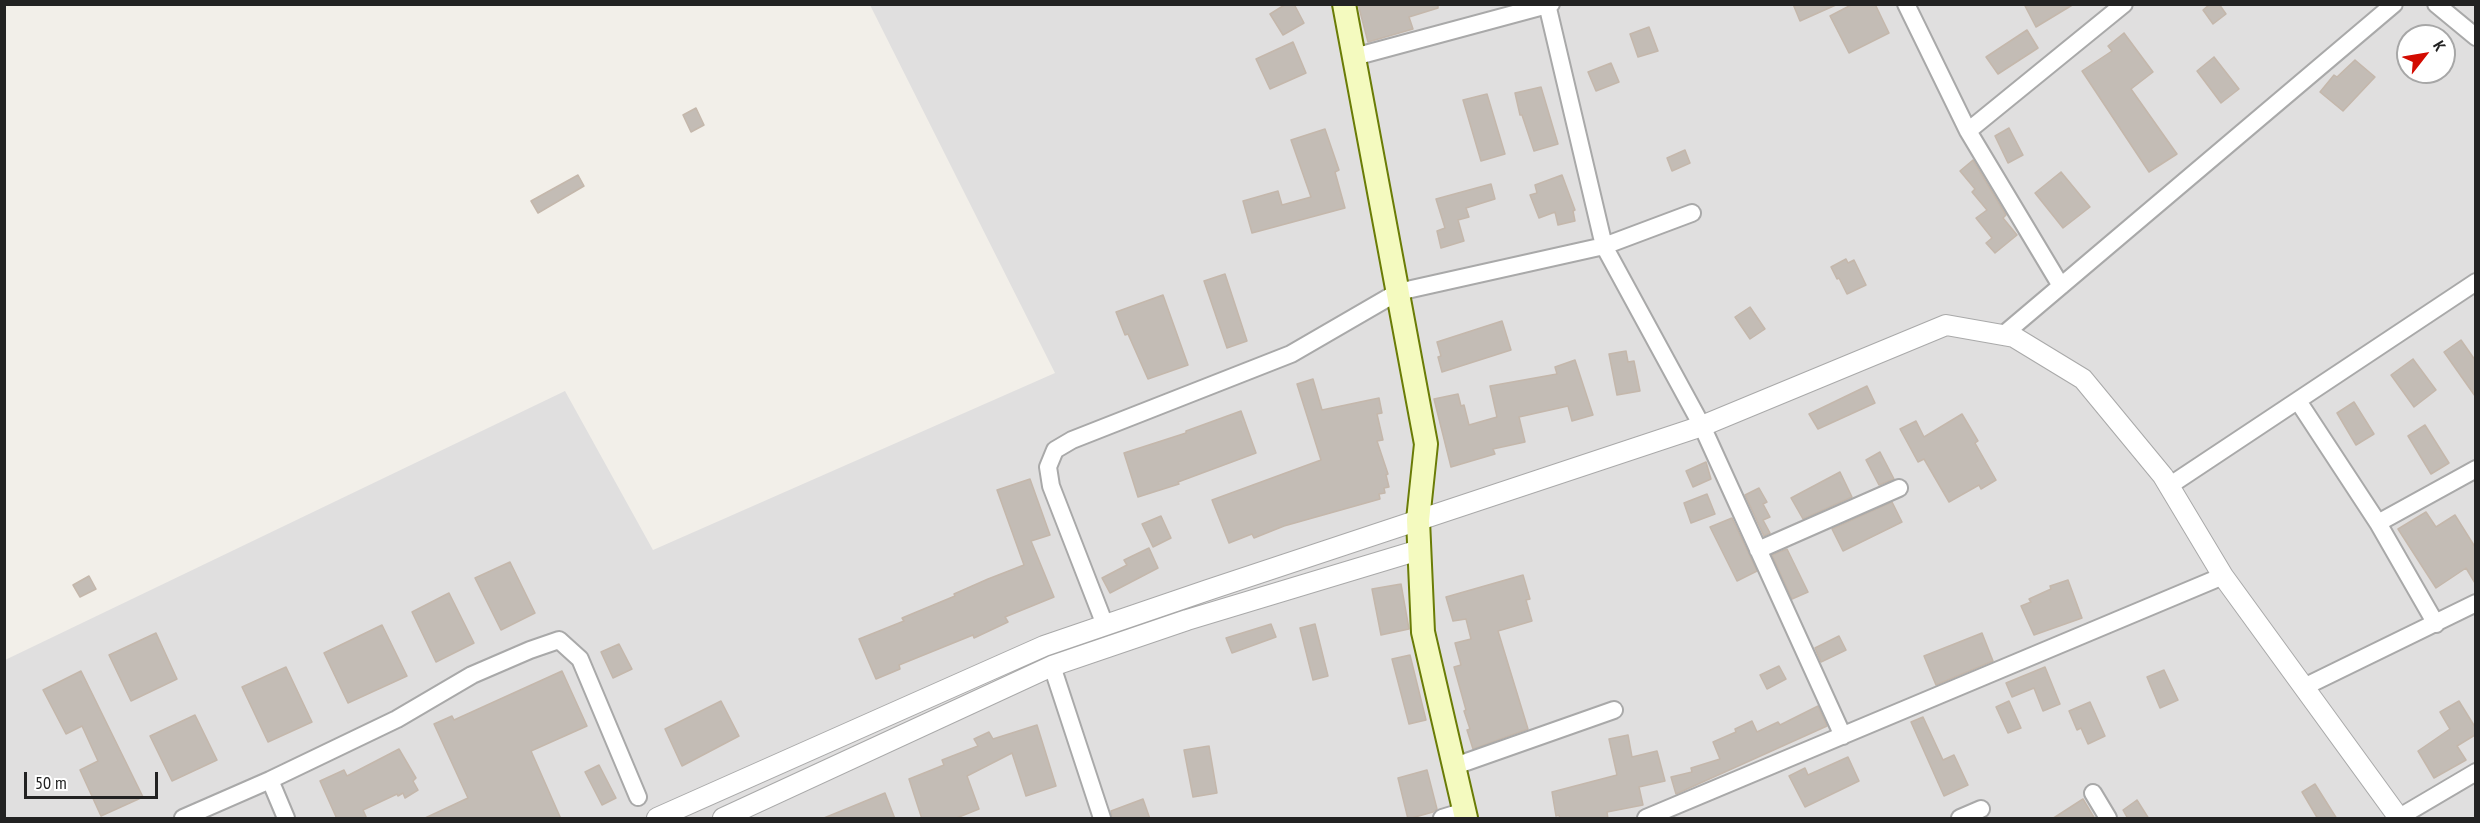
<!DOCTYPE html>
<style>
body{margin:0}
#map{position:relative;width:2480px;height:823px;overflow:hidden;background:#f2efe9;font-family:"PT Sans Narrow",sans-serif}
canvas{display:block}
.frame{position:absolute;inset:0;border:6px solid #222;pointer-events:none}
.north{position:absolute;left:2396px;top:24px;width:60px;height:60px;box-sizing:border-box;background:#fff;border:2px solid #a7a7a7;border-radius:50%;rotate:59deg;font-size:16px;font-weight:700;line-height:24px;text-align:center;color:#222}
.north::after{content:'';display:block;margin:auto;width:21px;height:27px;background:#d30b01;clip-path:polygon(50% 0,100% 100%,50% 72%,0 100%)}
.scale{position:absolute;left:24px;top:772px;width:134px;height:27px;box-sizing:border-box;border:3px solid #222;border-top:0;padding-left:8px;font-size:18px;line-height:21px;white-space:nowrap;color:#222;-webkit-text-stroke:4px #fff;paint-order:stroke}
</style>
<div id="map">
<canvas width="2480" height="823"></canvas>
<div class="frame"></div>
<div class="north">K</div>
<div class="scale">50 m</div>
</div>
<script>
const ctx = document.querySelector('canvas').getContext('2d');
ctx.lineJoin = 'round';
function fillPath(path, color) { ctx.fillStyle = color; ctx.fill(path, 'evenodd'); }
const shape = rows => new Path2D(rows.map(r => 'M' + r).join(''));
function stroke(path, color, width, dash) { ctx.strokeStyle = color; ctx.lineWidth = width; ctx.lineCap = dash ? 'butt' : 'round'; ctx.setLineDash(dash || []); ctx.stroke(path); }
fillPath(shape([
 [870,5,2475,5,2475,818,5,818,5,660,565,391,653,550,1055,373],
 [2408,36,2444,36,2444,72,2408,72]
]), '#e0dfdf');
const building = shape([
 [1286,4,1294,4,1304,23,1283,35,1270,14,1286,4],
 [1358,4,1438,4,1438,8,1409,17,1413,29,1368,42,1358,4],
 [1793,4,1838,4,1800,21,1793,4],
 [1853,4,1875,4,1889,33,1849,53,1830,16,1853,4],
 [2024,4,2074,4,2036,27,2024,4],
 [2210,4,2219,4,2226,14,2213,24,2203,10,2210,4],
 [1649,27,1658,51,1638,57,1630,34,1649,27],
 [2027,30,2038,48,1998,74,1986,57,2027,30],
 [2124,33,2153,72,2131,89,2177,154,2149,172,2082,71,2112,51,2108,46,2124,33],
 [1293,42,1306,73,1270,89,1256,59,1293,42],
 [2214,57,2239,89,2221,103,2197,71,2214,57],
 [2355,60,2375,77,2343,111,2320,92,2334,75,2337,77,2355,60],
 [1611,63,1619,82,1596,91,1588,72,1611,63],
 [1541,87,1558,144,1534,151,1522,115,1520,115,1515,93,1541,87],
 [1487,94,1505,154,1481,161,1463,100,1487,94],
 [696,108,704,125,691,132,683,115,696,108],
 [2009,128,2023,155,2008,163,1995,136,2009,128],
 [1325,129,1339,170,1335,172,1345,208,1252,233,1243,201,1278,191,1282,205,1311,197,1291,140,1325,129],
 [1685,150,1690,163,1672,171,1667,158,1685,150],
 [1973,160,2006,215,2003,218,2017,235,1995,253,1986,243,1992,238,1976,218,1987,210,1972,192,1975,189,1960,171,1973,160],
 [2061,172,2090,207,2063,228,2035,193,2061,172],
 [578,175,584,186,538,213,531,201,578,175],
 [1562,175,1575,210,1573,211,1575,221,1558,225,1555,212,1539,218,1530,195,1537,193,1535,185,1562,175],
 [1491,184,1495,199,1466,208,1469,217,1458,220,1464,241,1441,248,1437,231,1445,228,1436,199,1491,184],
 [1846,259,1848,263,1854,260,1866,285,1847,294,1839,278,1837,279,1831,267,1846,259],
 [1225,274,1247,341,1227,348,1204,281,1225,274],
 [1163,295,1188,365,1148,379,1128,334,1125,335,1116,312,1163,295],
 [1750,307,1765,329,1750,339,1735,317,1750,307],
 [1502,321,1511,350,1442,372,1438,357,1441,356,1437,342,1502,321],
 [2461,340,2475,360,2475,396,2444,352,2461,340],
 [1626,351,1628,362,1634,361,1640,391,1617,395,1609,354,1626,351],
 [2413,359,2436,390,2414,407,2391,375,2413,359],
 [1575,360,1593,415,1572,421,1568,406,1519,417,1525,442,1493,449,1495,454,1451,467,1434,399,1458,394,1461,406,1464,405,1469,425,1497,417,1490,386,1557,374,1555,367,1575,360],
 [1313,379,1322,410,1379,398,1382,413,1377,414,1383,440,1377,441,1388,474,1386,475,1389,487,1384,488,1385,493,1379,494,1380,499,1284,526,1254,538,1252,534,1229,543,1212,500,1321,460,1297,384,1313,379],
 [1867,386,1875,403,1818,429,1809,414,1867,386],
 [2354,402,2374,434,2356,445,2337,413,2354,402],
 [1241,411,1256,453,1178,482,1179,484,1138,497,1124,453,1186,433,1186,431,1241,411],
 [1962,414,1978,441,1975,443,1996,480,1981,489,1979,485,1949,502,1924,459,1918,462,1900,429,1916,421,1924,437,1962,414],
 [2425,425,2449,463,2431,474,2408,436,2425,425],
 [1880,452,1894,479,1879,485,1866,460,1880,452],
 [1706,462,1711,479,1693,487,1686,471,1706,462],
 [1840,472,1852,497,1803,519,1791,498,1840,472],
 [1030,479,1050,535,1031,541,1054,597,1005,617,1008,622,974,638,973,635,899,665,900,669,876,679,859,639,904,621,902,618,955,596,954,594,988,579,1024,565,997,490,1030,479],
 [1759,488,1767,502,1763,504,1770,517,1763,520,1770,533,1764,536,1745,495,1759,488],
 [1707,494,1715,514,1691,523,1684,503,1707,494],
 [1892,502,1902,522,1843,551,1832,529,1892,502],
 [2426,512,2436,527,2455,515,2475,547,2475,583,2466,568,2436,588,2398,529,2426,512],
 [1161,516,1171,538,1153,547,1142,524,1161,516],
 [1732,518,1757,571,1737,581,1710,527,1732,518],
 [1149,548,1158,568,1110,593,1102,578,1127,565,1124,560,1149,548],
 [1787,549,1808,592,1792,599,1772,555,1787,549],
 [510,562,535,613,501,630,475,578,510,562],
 [1523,575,1530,599,1526,600,1532,621,1498,631,1528,729,1473,749,1467,730,1470,729,1464,711,1466,710,1454,667,1461,665,1455,643,1471,639,1466,619,1453,621,1446,597,1523,575],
 [89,576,96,589,80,597,73,585,89,576],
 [2068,580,2082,618,2034,635,2021,606,2031,602,2029,599,2051,589,2050,586,2068,580],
 [1401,584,1409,629,1381,635,1372,589,1401,584],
 [449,593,474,643,436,662,412,612,449,593],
 [1271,624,1276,637,1232,653,1226,638,1271,624],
 [1315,624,1328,676,1313,680,1300,628,1315,624],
 [382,625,407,676,348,703,324,653,382,625],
 [156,633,177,679,131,701,109,655,156,633],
 [1982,633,1993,661,1936,685,1924,656,1982,633],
 [1839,636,1846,650,1821,662,1815,648,1839,636],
 [619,644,632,669,613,678,601,652,619,644],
 [1410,655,1426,720,1409,724,1392,659,1410,655],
 [1779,666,1786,679,1767,689,1760,675,1779,666],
 [286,667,312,722,268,742,242,687,286,667],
 [2045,667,2060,704,2043,711,2034,688,2012,697,2006,683,2045,667],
 [2164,670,2178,700,2160,708,2147,677,2164,670],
 [81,671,143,797,101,816,80,770,98,761,82,726,66,734,43,690,81,671],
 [562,671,587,726,531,751,561,819,423,819,468,798,434,724,452,716,454,720,562,671],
 [721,701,739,736,682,766,665,729,721,701],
 [2009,701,2021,728,2008,733,1996,707,2009,701],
 [2459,701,2475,727,2475,735,2457,746,2466,760,2434,778,2418,751,2450,729,2440,712,2459,701],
 [2090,702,2105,736,2088,744,2081,728,2077,730,2069,711,2090,702],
 [1818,706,1827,726,1676,794,1671,777,1692,772,1691,768,1720,759,1713,742,1736,732,1735,729,1752,721,1757,732,1778,722,1780,725,1818,706],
 [195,715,217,760,172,781,150,736,195,715],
 [1923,717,1943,760,1954,755,1968,785,1944,796,1911,722,1923,717],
 [1037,725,1056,786,1026,796,1012,753,967,776,979,809,954,819,922,819,909,779,944,765,942,760,978,746,974,739,989,732,993,739,1037,725],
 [1628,735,1632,757,1657,751,1665,781,1639,787,1643,805,1607,812,1608,819,1560,819,1559,815,1556,816,1552,792,1617,775,1609,739,1628,735],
 [1209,746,1217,793,1193,797,1184,750,1209,746],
 [399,749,416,778,413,781,418,790,405,798,403,793,398,796,397,794,363,810,367,819,337,819,320,781,344,770,347,776,399,749],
 [1848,757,1859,781,1805,807,1789,776,1805,768,1808,775,1848,757],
 [599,765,616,798,602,805,585,772,599,765],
 [1427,770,1437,809,1433,812,1408,819,1398,778,1427,770],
 [2315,784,2337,819,2318,819,2302,792,2315,784],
 [885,793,895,819,824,819,824,818,885,793],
 [1143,799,1150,819,1112,819,1111,811,1143,799],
 [2083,799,2095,819,2052,819,2083,799],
 [2137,800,2149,819,2128,819,2123,810,2137,800]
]);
fillPath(building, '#c3bcb5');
stroke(building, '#c4b7ab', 1.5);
const minor = shape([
 [1547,4,1604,246,1702,426,1843,736],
 [1906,4,1968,131,2061,286],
 [2436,4,2476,37],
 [1354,57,1551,4],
 [1968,131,2124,4],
 [2003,335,2394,4],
 [2298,401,2378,523,2436,624],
 [2169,486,2476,282],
 [2378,523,2476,469],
 [1758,550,1899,488],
 [1105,625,1051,486,1048,467,1055,450,1072,440,1291,354,1398,292,1604,246,1692,213],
 [1052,666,1102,818],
 [2304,687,2476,603],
 [1455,766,1614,710],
 [270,780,286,818],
 [2093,793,2108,818],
 [183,818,270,780,397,719,472,675,530,650,559,640,580,659,638,797],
 [1442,818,1465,811],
 [1646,818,2223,576],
 [1960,818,1981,809],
 [2398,818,2476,772]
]);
const tertiary = shape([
 [657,818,1044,646,1208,590,1702,426,1946,325,2014,337,2083,379,2163,476,2223,576,2399,818],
 [723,818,1052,666,1187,620,1419,550]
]);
const secondary = shape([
 [1344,4,1426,444,1418,520,1423,632,1466,818]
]);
stroke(minor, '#a9a9a9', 20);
stroke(tertiary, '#a9a9a9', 22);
stroke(secondary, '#6a7c06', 26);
stroke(minor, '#fff', 16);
stroke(tertiary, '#fff', 20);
stroke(secondary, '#f4fabf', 22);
</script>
